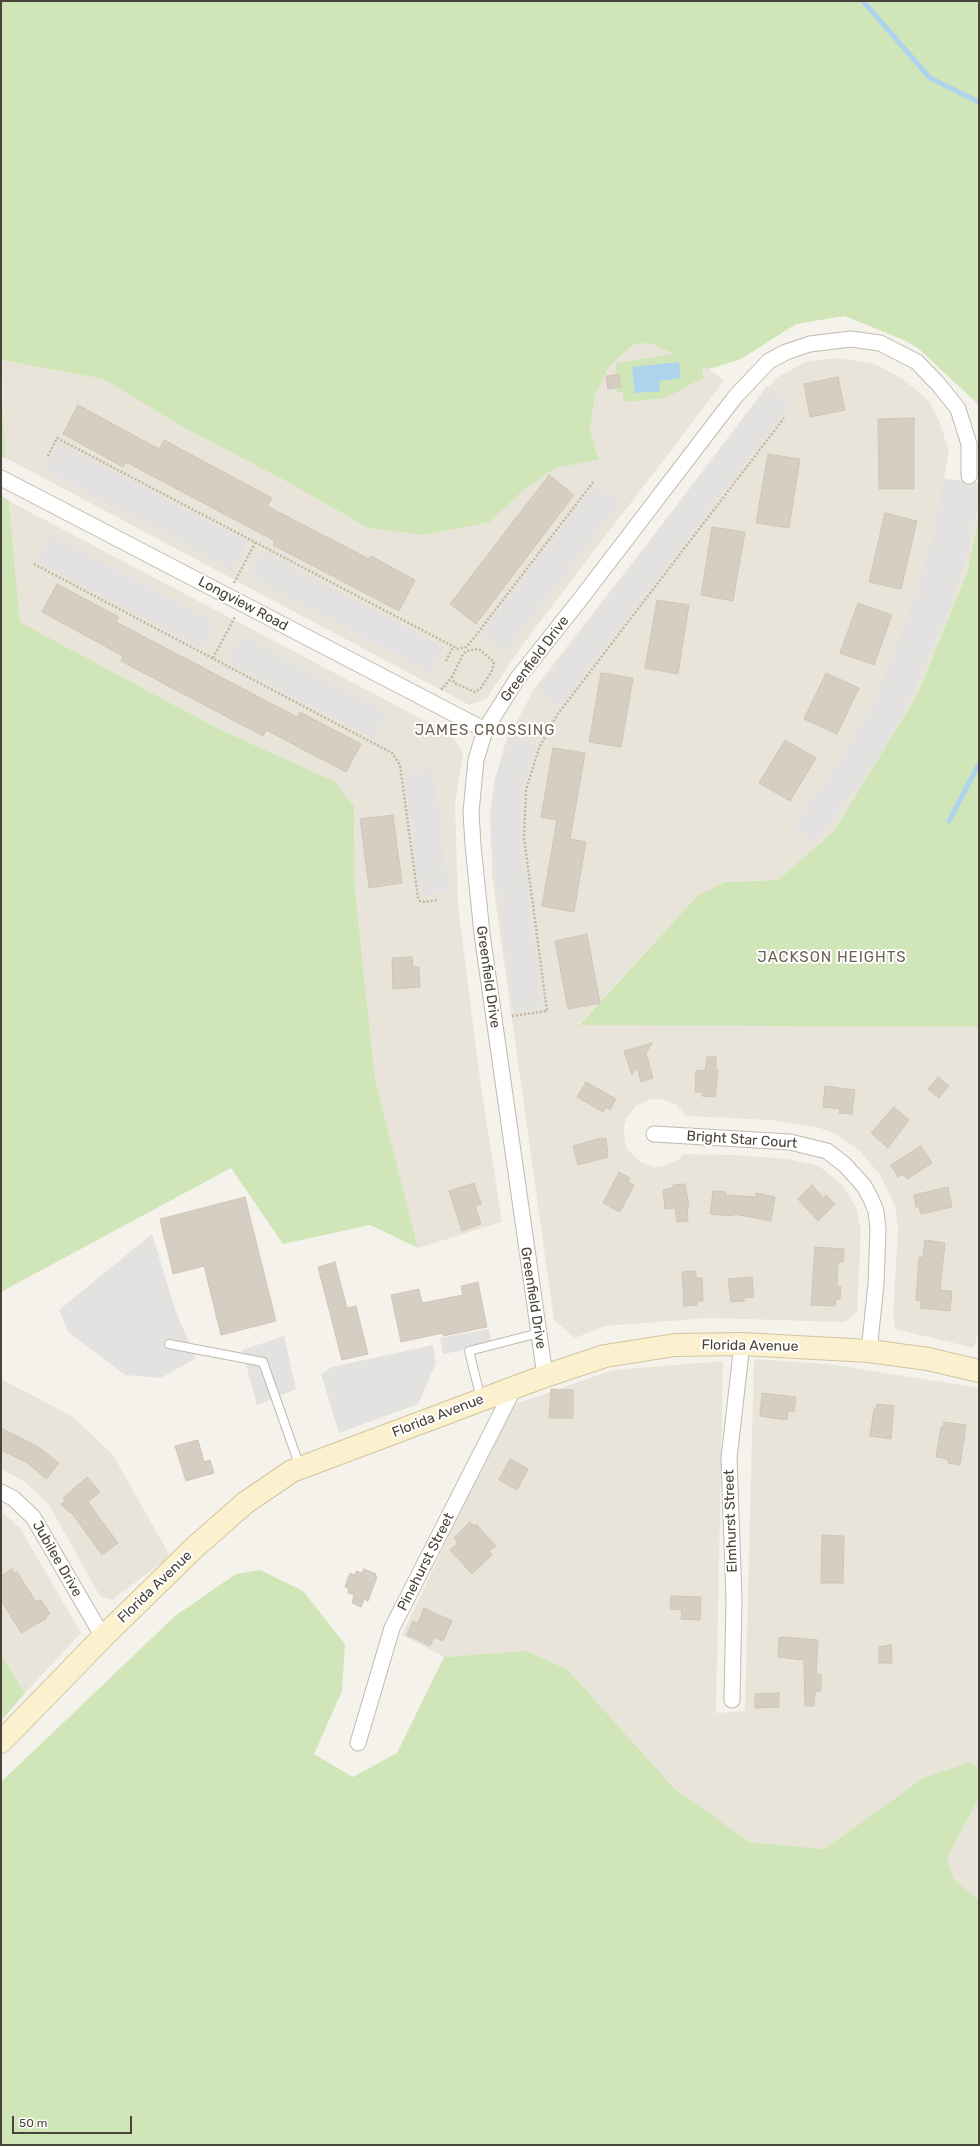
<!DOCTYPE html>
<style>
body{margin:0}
#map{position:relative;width:980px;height:2146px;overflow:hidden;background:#f5f2ec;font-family:Rubik,sans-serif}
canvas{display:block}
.frame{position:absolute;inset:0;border:2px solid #49433a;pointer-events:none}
.scale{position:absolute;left:12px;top:2116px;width:120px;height:18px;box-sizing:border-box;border:2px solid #49433a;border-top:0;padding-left:5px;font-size:12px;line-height:14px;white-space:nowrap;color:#49433a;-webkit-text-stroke:3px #fff;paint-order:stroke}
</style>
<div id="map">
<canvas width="980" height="2146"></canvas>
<div class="frame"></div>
<div class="scale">50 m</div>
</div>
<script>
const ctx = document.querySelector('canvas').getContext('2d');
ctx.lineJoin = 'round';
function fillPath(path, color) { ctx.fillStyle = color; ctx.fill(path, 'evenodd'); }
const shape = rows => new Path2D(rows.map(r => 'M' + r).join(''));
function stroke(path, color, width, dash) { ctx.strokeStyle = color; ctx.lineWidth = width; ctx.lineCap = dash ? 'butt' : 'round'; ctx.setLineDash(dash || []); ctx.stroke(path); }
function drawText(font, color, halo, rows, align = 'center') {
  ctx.font = font + ' Rubik,sans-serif'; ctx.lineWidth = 4; ctx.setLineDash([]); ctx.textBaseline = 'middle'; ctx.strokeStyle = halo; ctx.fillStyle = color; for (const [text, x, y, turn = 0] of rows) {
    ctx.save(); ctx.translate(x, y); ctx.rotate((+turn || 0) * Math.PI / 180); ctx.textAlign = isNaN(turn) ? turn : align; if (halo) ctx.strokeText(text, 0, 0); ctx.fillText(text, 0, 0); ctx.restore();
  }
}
fillPath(shape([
 [649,343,709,369,724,381,526,640,486,699,469,705,6,458,1,360,103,379,183,427,291,484,368,528,490,522,525,489,555,468,599,460,590,430,595,396,609,367,633,345],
 [839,358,875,364,903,379,928,400,938,418,949,451,944,479,979,490,979,514,967,573,917,695,834,831,778,880,725,882,697,896,579,1024,979,1027,979,1328,974,1348,895,1329,893,1315,898,1227,895,1206,880,1175,859,1150,836,1134,817,1127,770,1120,687,1116,675,1104,660,1099,651,1099,636,1106,626,1119,624,1127,625,1143,628,1150,640,1162,655,1167,663,1166,678,1160,684,1154,735,1155,788,1159,819,1166,842,1185,856,1207,861,1230,857,1311,845,1322,709,1318,605,1326,575,1338,554,1320,492,876,491,807,504,746,534,689,776,378,808,361],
 [9,501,452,735,463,753,455,801,458,906,480,1080,502,1222,418,1248,375,1078,355,889,354,806,334,781,217,728,20,622],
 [754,1359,829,1364,979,1388,979,1768,970,1762,923,1778,824,1849,750,1842,674,1788,568,1670,477,1655,444,1657,402,1635,510,1406,613,1370,723,1361,716,1713,745,1711],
 [1,1379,72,1416,113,1455,170,1556,112,1600,100,1596,49,1505,25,1482,1,1469],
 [1,1511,20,1528,81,1633,25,1693,1,1655],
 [979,1798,979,1900,954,1879,947,1858]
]), '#e9e4da');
fillPath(shape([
 [1,1,979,1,979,405,919,349,906,341,845,316,796,324,741,359,709,369,702,366,703,378,665,398,623,402,623,392,617,392,617,388,608,389,606,376,616,374,616,363,674,354,649,343,633,345,609,367,595,396,590,430,599,460,555,468,525,489,490,522,424,535,368,528,291,484,183,427,103,379,1,360],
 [1,377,6,458,1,457],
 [1,495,9,501,20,622,217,728,334,781,354,806,355,889,375,1078,418,1248,370,1225,283,1244,231,1168,1,1292],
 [979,514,979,1027,579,1025,697,896,725,882,778,880,834,831,917,695,967,573],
 [260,1570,303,1591,345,1644,342,1691,314,1754,353,1777,397,1753,444,1657,526,1651,568,1670,674,1788,750,1842,824,1849,923,1778,970,1762,979,1768,979,1798,947,1858,954,1879,979,1900,979,2145,1,2145,1,1782,175,1616,236,1574],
 [1,1655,25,1693,1,1721]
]), '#d1e6b8');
fillPath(shape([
 [767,386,790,403,559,707,537,690],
 [60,442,247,542,232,570,45,470],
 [943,479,979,482,979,501,969,547,949,610,900,720,877,760,815,843,792,826,820,789,850,743,871,707,889,665,914,598,933,536],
 [595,484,620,502,505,653,480,634],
 [50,535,216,622,202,649,36,561],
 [262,550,444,647,431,673,248,576],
 [242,635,388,713,374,739,228,662],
 [509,734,536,746,526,775,521,804,521,839,543,1008,514,1012,491,843,490,813,495,779],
 [433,768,449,892,420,896,404,772],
 [152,1234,176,1312,196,1358,161,1378,125,1375,69,1333,59,1310],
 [489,1329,492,1345,443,1354,440,1338],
 [284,1336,296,1389,257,1405,242,1350],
 [433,1345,436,1363,418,1404,339,1433,321,1374,332,1367]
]), '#e4e2e0');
fillPath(shape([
 [679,362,681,378,659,381,660,391,635,393,632,367]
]), '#add3ed');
stroke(shape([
 [863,1,930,78,979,102],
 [949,821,979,764]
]), '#add3ed', 5);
const building = shape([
 [619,374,621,387,608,389,606,376,619,374],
 [838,377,845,410,810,417,804,384,838,377],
 [78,405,159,449,164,440,272,498,267,506,369,559,371,556,415,580,399,611,273,545,275,541,126,462,123,467,63,434,78,405],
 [914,418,914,489,879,489,878,419,914,418],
 [768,454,800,459,789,528,756,523,768,454],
 [549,475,574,495,476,624,450,604,549,475],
 [885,513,917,521,901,589,869,582,885,513],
 [712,527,745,532,733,601,701,595,712,527],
 [57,584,119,617,116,622,297,717,300,712,361,744,346,772,266,730,263,736,121,661,123,656,42,612,57,584],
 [657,600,689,605,678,674,645,668,657,600],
 [858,603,892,615,874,665,840,653,858,603],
 [601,673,633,678,621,747,589,742,601,673],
 [826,673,859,688,837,734,804,719,826,673],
 [785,740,816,758,790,801,759,783,785,740],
 [553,748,585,753,570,839,586,842,574,912,542,906,557,820,541,817,553,748],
 [393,815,402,883,369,888,360,819,393,815],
 [587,934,600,1003,568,1009,555,941,587,934],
 [412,957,413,967,419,967,420,987,393,989,392,958,412,957],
 [652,1043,646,1053,653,1078,641,1082,637,1067,632,1075,624,1051,652,1043],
 [707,1057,716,1057,716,1071,718,1071,715,1097,702,1096,703,1092,695,1092,696,1070,705,1071,707,1057],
 [938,1077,949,1086,939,1098,928,1089,938,1077],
 [586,1082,616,1099,610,1110,606,1107,603,1112,577,1097,586,1082],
 [825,1086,855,1090,852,1114,839,1113,840,1109,823,1107,825,1086],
 [894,1107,909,1120,888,1148,871,1133,894,1107],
 [601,1138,602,1139,606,1138,608,1157,578,1165,573,1146,601,1138],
 [921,1146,932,1163,907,1179,903,1174,898,1177,891,1165,921,1146],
 [619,1172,630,1178,628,1182,634,1185,620,1212,603,1203,619,1172],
 [474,1183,481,1204,475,1206,481,1224,462,1231,449,1191,474,1183],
 [685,1184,689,1207,687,1207,688,1221,677,1222,675,1208,665,1209,663,1190,673,1188,673,1185,685,1184],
 [812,1185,823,1198,826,1195,835,1204,818,1221,798,1199,812,1185],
 [948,1187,952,1207,921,1214,919,1207,916,1207,914,1195,948,1187],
 [713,1191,726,1192,725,1195,756,1197,756,1193,775,1197,771,1221,734,1214,734,1216,710,1214,713,1191],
 [245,1197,276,1321,221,1335,204,1266,173,1274,160,1219,245,1197],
 [925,1240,945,1243,940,1290,952,1291,950,1311,920,1308,921,1301,916,1300,919,1257,923,1258,925,1240],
 [815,1247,844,1249,843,1262,838,1262,837,1286,841,1286,840,1299,836,1299,835,1306,811,1305,815,1247],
 [335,1262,347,1308,356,1306,368,1354,342,1360,318,1267,335,1262],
 [696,1271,696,1278,702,1278,703,1301,697,1301,697,1305,684,1306,682,1272,696,1271],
 [752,1277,754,1297,744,1298,744,1301,731,1302,728,1279,752,1277],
 [478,1282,487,1327,443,1336,443,1333,401,1342,391,1295,419,1289,422,1303,463,1295,461,1286,478,1282],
 [551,1389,573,1390,573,1418,549,1418,551,1389],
 [762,1393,796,1397,794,1412,788,1411,787,1420,760,1416,762,1393],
 [877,1404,894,1406,891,1439,870,1436,874,1409,876,1409,877,1404],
 [944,1422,966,1425,960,1465,948,1463,948,1459,936,1457,941,1427,943,1427,944,1422],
 [1,1428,37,1446,59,1463,46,1479,29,1464,1,1450,1,1428],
 [198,1440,204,1462,210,1460,214,1473,186,1481,175,1446,198,1440],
 [510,1459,528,1469,517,1490,499,1480,510,1459],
 [87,1477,100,1492,88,1502,118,1543,102,1555,71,1512,70,1513,61,1504,65,1501,63,1498,87,1477],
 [470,1522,474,1526,476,1524,496,1546,489,1551,492,1555,472,1574,450,1550,458,1543,454,1538,470,1522],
 [822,1535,844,1536,843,1583,821,1583,822,1535],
 [12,1569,15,1574,17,1572,36,1602,41,1600,50,1614,46,1616,47,1618,21,1633,1,1600,1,1576,12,1569],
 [364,1569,376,1574,375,1576,377,1577,368,1601,364,1599,361,1607,352,1603,354,1595,348,1593,349,1589,345,1587,350,1573,355,1575,356,1571,362,1573,364,1569],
 [671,1596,701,1597,700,1620,681,1619,682,1610,670,1609,671,1596],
 [424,1608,452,1621,443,1641,434,1637,430,1646,407,1635,413,1621,418,1623,424,1608],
 [783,1637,818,1640,816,1674,821,1674,821,1691,815,1692,814,1706,805,1706,804,1660,778,1657,779,1638,783,1637],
 [891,1645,892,1663,879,1663,879,1647,891,1645],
 [779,1693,779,1707,755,1708,755,1694,779,1693]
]);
fillPath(building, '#d6cec2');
stroke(building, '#d1c6b5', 1);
const service = shape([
 [169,1344,263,1362,300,1467],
 [481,1399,469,1351,539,1333]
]);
const minor = shape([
 [1,478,485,730],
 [654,1134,790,1142,827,1151,845,1165,864,1186,871,1199,876,1211,878,1229,876,1284,869,1351],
 [545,1376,482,934,473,845,471,812,476,760,485,730,517,679,579,601,735,397,769,361,786,352,810,344,851,339,880,343,917,362,939,385,958,409,969,444,969,476],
 [1,1492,13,1498,33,1517,103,1637],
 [732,1700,734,1600,729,1458,742,1344],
 [358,1743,392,1628,514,1388]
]);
const secondary = shape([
 [1,1742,103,1637,194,1548,245,1503,292,1471,545,1376,605,1356,675,1345,742,1344,869,1351,928,1359,979,1371]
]);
stroke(service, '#c0baaf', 10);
stroke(minor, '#c0baaf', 17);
stroke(secondary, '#d2c59e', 24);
stroke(shape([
 [48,456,57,438,458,649,466,647,470,643,594,481],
 [34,564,392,753,400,765,418,898,420,901,424,902,437,900],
 [234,583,255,543],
 [213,658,235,617],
 [446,661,453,647],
 [441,688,442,689,452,677,462,656,466,651,479,649,494,662,492,671,480,689,475,692,454,683,452,677],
 [512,1016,547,1011,524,838,526,790,539,748,557,715,784,418]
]), '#c1b6a1', 2.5, [2, 2]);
stroke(service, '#fff', 8);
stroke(minor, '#fff', 15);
stroke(secondary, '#fcf1cf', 22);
drawText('14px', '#49433a', '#fff', [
 ["Longview Road",243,604,28],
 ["Greenfield Drive",535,659,-53],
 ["Greenfield Drive",488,977,82],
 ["Bright Star Court",742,1140,4],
 ["Greenfield Drive",533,1298,81],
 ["Florida Avenue",750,1346,1],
 ["Florida Avenue",438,1416,-21],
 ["Elmhurst Street",731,1521,-92],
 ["Jubilee Drive",57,1559,60],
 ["Pinehurst Street",426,1562,-63],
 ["Florida Avenue",155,1587,-44]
]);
ctx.letterSpacing = '1px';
drawText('15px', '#6c6152', '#fff', [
 ["JAMES CROSSING",485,731],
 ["JACKSON HEIGHTS",832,958]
]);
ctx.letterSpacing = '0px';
</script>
